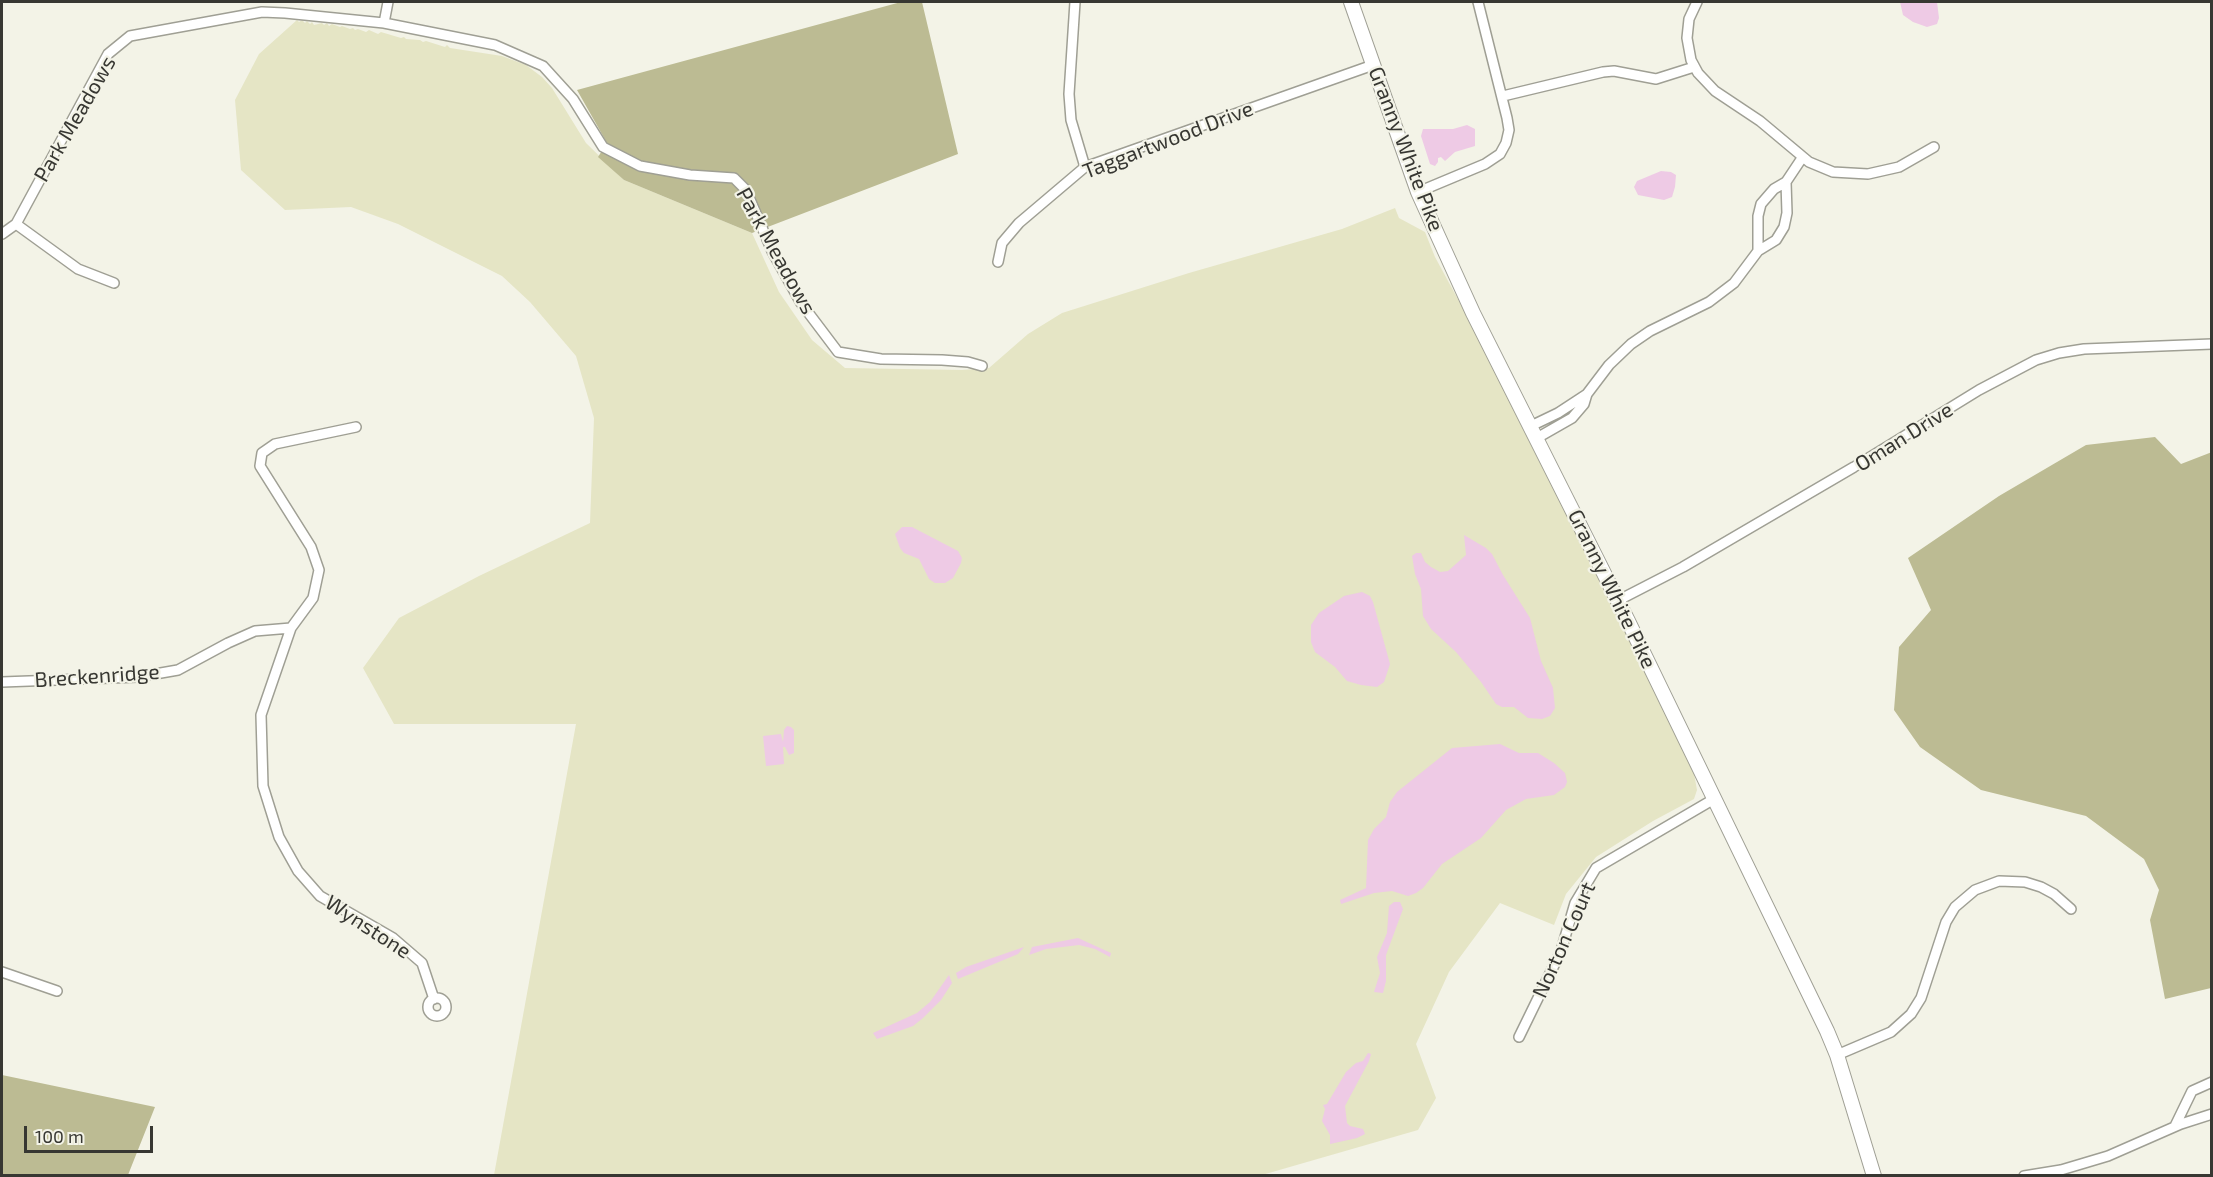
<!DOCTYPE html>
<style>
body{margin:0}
#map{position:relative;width:2213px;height:1177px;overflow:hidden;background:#f3f3e7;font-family:"Exo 2",sans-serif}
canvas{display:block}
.frame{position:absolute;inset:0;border:3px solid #373732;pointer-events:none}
.scale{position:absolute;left:24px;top:1126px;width:129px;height:27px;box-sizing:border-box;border:3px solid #373732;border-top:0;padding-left:8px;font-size:18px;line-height:21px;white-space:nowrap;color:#373732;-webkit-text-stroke:4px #f3f3e7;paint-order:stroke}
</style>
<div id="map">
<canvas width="2213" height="1177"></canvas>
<div class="frame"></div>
<div class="scale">100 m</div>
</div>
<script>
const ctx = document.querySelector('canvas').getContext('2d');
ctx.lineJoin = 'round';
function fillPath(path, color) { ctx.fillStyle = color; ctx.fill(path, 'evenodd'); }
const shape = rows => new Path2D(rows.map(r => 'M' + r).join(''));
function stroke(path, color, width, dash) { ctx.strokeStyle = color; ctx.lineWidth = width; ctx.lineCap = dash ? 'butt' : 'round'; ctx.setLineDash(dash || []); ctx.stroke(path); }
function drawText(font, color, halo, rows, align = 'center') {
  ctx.font = font + ' "Exo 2",sans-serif'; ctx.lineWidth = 4.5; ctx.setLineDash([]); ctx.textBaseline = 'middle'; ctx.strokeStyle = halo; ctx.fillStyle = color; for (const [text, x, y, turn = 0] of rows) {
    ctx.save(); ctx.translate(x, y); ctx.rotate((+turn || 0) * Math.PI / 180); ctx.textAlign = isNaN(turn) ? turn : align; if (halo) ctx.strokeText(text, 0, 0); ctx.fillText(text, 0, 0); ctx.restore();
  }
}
fillPath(shape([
 [297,20,299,22,302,20,305,23,307,21,310,24,312,22,314,25,322,23,324,25,327,23,329,26,332,24,340,27,342,26,350,29,353,28,355,30,358,29,366,32,369,30,378,34,381,32,401,38,404,37,406,39,420,40,423,42,426,41,445,47,447,45,450,48,502,56,526,65,542,77,552,88,586,143,624,180,752,233,779,292,812,340,845,368,962,370,989,368,1028,334,1062,313,1189,273,1342,229,1395,208,1399,218,1425,232,1435,257,1510,395,1693,768,1697,790,1694,799,1653,821,1596,857,1566,894,1554,925,1500,903,1449,972,1416,1044,1436,1098,1418,1130,1262,1175,494,1175,576,724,394,724,363,668,399,618,479,576,590,523,594,418,576,356,530,302,502,276,398,224,351,207,285,210,241,170,235,100,259,54]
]), '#e5e5c5');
fillPath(shape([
 [901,2,922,2,958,154,752,233,624,180,598,157,607,143,577,90],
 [2155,437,2181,464,2212,452,2211,988,2165,999,2150,920,2159,890,2144,859,2086,816,1981,790,1920,747,1894,710,1899,647,1931,610,1908,558,1999,496,2086,445],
 [2,1075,155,1107,128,1175,2,1175]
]), '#bcbb93');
fillPath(shape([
 [1900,2,1937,2,1939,18,1937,24,1927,27,1913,22,1903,15],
 [1467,125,1475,129,1475,146,1455,152,1445,161,1441,157,1438,158,1438,162,1435,166,1430,164,1421,136,1423,129,1453,129],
 [1661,171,1671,172,1676,175,1675,187,1672,197,1664,200,1638,195,1634,187,1637,181],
 [902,527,912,527,958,551,962,558,961,563,953,578,945,583,935,583,929,579,919,559,904,553,900,548,895,534],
 [1464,535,1486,548,1492,554,1503,575,1530,618,1541,661,1553,688,1555,708,1550,716,1542,719,1528,718,1514,707,1502,707,1496,704,1481,682,1456,652,1431,629,1423,616,1421,589,1415,574,1412,556,1416,553,1421,553,1425,562,1431,567,1440,572,1448,571,1466,555],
 [1362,592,1370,596,1373,602,1390,664,1384,682,1377,687,1361,685,1347,681,1335,667,1315,652,1311,642,1311,625,1319,613,1344,596],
 [787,726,791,727,794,730,794,753,789,755,785,747,783,747,784,764,766,766,763,736,781,734,783,742,784,730],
 [1500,744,1519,753,1538,753,1554,763,1565,773,1567,782,1565,787,1554,795,1526,799,1506,810,1481,838,1442,864,1423,888,1416,893,1408,896,1392,891,1374,893,1341,904,1340,900,1366,888,1368,840,1374,829,1386,817,1390,802,1397,792,1452,748],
 [1394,902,1400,902,1403,909,1386,955,1386,981,1383,993,1374,992,1380,973,1377,957,1387,933,1389,906],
 [1078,938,1111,953,1110,957,1095,949,1079,945,1046,949,1029,955,1032,947],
 [1024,947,1018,954,958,979,956,973,966,967],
 [949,975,952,983,941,1000,923,1018,913,1026,877,1039,873,1033,917,1013,930,1002],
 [1368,1053,1371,1054,1369,1061,1345,1106,1347,1123,1350,1126,1363,1129,1365,1134,1357,1138,1330,1144,1330,1135,1322,1121,1325,1109,1323,1105,1327,1104,1346,1072,1356,1063,1363,1061]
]), '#eecae5');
const minor = shape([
 [1075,2,1069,94,1071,120,1085,167],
 [1697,2,1689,19,1687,38,1691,60,1698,73,1715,91,1760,121,1809,162,1833,172,1868,174,1899,167,1934,147],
 [384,23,388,2],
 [1503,96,1603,72,1614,71,1656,79,1694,67],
 [1786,182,1802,158],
 [1418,192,1485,164,1500,154,1506,143,1509,130,1507,118,1478,2],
 [16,224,78,269,114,283],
 [2,234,16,224,108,54,130,36,262,12,285,13,384,23,495,45,543,66,573,99,603,147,640,166,690,175,734,178,746,190,772,251,801,303,838,352,881,359,942,360,968,362,982,366],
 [998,262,1002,243,1019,223,1085,167,1373,65],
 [1587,394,1609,365,1631,344,1650,331,1709,302,1734,283,1758,251,1758,216,1761,204,1774,189,1786,182,1787,213,1784,227,1776,240,1758,251],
 [1531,426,1558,413,1587,394,1584,404,1572,418,1537,438],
 [356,427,275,444,262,453,260,466,311,547,319,570,313,598,291,628,261,715,263,786,279,837,298,871,320,896,393,938,422,963,434,999],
 [1617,601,1683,567,1854,467,1979,390,2036,360,2059,353,2084,349,2212,344],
 [2,682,138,677,178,670,228,643,255,631,291,628],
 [2,972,57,991],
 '428 1007a9 9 0 1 1 18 0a9 9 0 1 1-18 0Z',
 [1519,1037,1561,951,1575,903,1596,868,1714,799],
 [1837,1055,1891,1032,1911,1014,1921,998,1946,922,1955,907,1975,890,1999,881,2025,882,2041,887,2054,894,2071,909],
 [2175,1126,2192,1091,2212,1082],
 [2024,1176,2061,1170,2108,1156,2181,1124,2212,1114]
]);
const secondary = shape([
 [1351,2,1418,192,1473,313,1628,621,1827,1031,1837,1055,1874,1176]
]);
stroke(minor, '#9f9f94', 12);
stroke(secondary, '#9f9f94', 16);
stroke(minor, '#fff', 9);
stroke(secondary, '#fff', 14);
drawText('21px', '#373732', '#f3f3e7', [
 ["Park Meadows",75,119,-60],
 ["Taggartwood Drive",1168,140,-21],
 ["Granny White Pike",1406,149,69],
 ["Park Meadows",776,251,61],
 ["Oman Drive",1904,437,-32],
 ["Granny White Pike",1612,589,64],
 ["Breckenridge",97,676,-4],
 ["Wynstone",368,927,33],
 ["Norton Court",1564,940,-66]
]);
</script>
